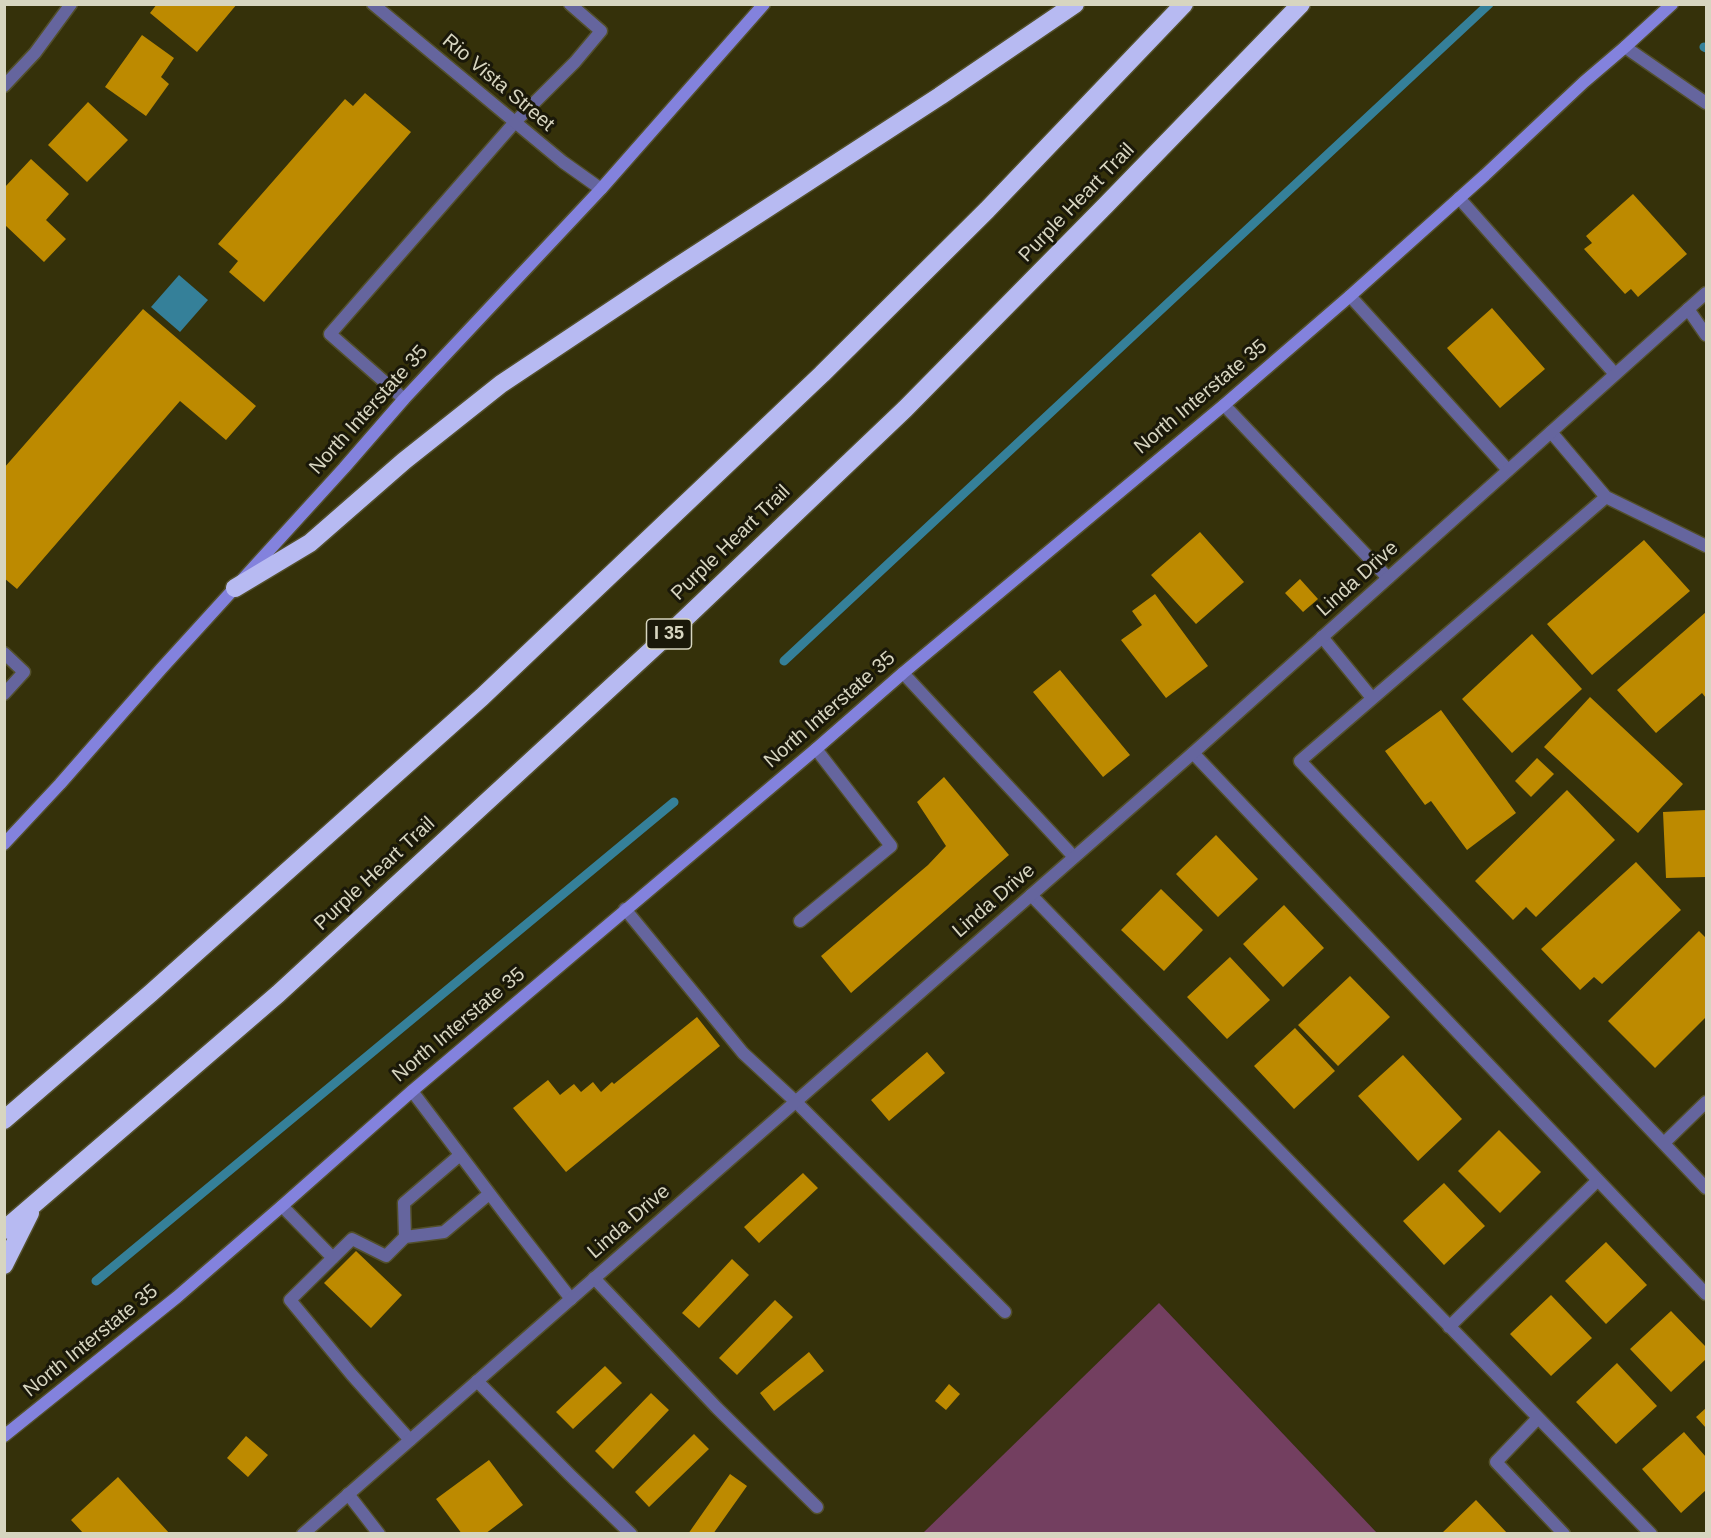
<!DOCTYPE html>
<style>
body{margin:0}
#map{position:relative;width:1711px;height:1538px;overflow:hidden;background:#35310a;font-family:Helvetica,sans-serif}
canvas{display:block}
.frame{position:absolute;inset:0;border:6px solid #d7d5c0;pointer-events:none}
</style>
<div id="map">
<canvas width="1711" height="1538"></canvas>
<div class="frame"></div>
</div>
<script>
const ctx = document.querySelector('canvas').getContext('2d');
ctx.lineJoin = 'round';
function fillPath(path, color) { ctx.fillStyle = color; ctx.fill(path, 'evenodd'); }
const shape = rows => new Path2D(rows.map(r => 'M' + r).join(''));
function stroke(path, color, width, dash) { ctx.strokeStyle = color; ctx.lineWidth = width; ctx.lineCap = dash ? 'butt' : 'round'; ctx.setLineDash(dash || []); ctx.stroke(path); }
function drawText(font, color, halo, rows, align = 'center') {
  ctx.font = font + ' Helvetica,sans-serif'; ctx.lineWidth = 6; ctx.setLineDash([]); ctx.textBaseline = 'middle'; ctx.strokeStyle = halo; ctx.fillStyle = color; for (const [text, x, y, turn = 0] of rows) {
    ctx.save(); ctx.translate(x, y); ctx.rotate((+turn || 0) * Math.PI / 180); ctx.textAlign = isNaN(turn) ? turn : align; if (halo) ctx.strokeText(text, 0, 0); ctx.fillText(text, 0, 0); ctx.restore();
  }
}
fillPath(shape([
 [1159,1303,1377,1533,923,1533]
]), '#733f60');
fillPath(shape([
 [179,275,208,300,180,332,151,307]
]), '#358099');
stroke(shape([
 [1704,47,1706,48],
 [784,661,1489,4],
 [96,1281,674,802]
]), '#358099', 9);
fillPath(shape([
 [157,4,237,4,197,52,150,13],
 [142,35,174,58,161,77,169,84,146,116,105,87],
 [365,93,411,132,264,302,229,272,238,261,218,244,345,99,353,106],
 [88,102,128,140,87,182,48,145],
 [31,159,69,194,46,220,66,239,44,262,5,225,5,187],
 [1633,194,1687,254,1638,297,1631,289,1625,294,1584,249,1592,243,1586,236],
 [1492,308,1545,369,1500,408,1447,348],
 [143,309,256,406,226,440,180,401,17,589,4,578,4,468],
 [1200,532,1244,582,1196,624,1151,575],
 [1644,540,1690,591,1592,675,1547,624],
 [1300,579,1318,599,1303,612,1285,593],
 [1155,594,1208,666,1166,698,1121,640,1142,625,1132,611],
 [1706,612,1706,698,1702,693,1656,733,1617,690],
 [1532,634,1582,689,1512,753,1462,699],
 [1060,670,1130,755,1103,777,1033,692],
 [1590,697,1683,784,1638,833,1544,747],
 [1441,710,1516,813,1467,850,1431,801,1425,805,1385,751],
 [1537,758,1554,774,1531,797,1515,781],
 [944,777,1009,855,851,993,821,956,928,865,946,846,917,802],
 [1567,790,1615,840,1536,917,1526,907,1513,920,1475,881],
 [1706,810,1706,877,1666,878,1663,812],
 [1216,835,1258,879,1218,917,1176,874],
 [1636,862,1681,910,1602,984,1594,977,1580,990,1541,949],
 [1161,889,1203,930,1164,971,1121,930],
 [1284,905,1324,948,1283,987,1243,944],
 [1699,931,1706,938,1706,1017,1655,1068,1608,1021],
 [1230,957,1270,1000,1227,1039,1187,997],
 [1350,976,1390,1017,1338,1066,1298,1025],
 [697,1017,720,1046,566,1172,513,1108,548,1080,560,1095,574,1084,581,1092,593,1082,601,1092,612,1082,614,1084],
 [1295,1028,1335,1071,1294,1109,1254,1066],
 [927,1052,945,1073,889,1121,871,1100],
 [1403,1055,1462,1119,1418,1161,1358,1096],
 [1499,1130,1541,1172,1500,1213,1458,1171],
 [803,1173,818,1188,759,1243,744,1227],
 [1444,1183,1485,1226,1444,1265,1403,1221],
 [1606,1242,1647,1285,1606,1324,1565,1281],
 [356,1251,402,1295,371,1328,324,1283],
 [732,1259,749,1275,699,1328,682,1313],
 [1551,1295,1592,1338,1551,1376,1510,1334],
 [775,1300,793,1317,737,1375,719,1358],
 [1671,1311,1706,1347,1706,1359,1671,1392,1630,1349],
 [809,1352,824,1371,774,1411,760,1393],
 [1617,1363,1657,1406,1616,1444,1576,1402],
 [605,1366,622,1383,573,1429,556,1412],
 [949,1384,960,1394,946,1410,935,1401],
 [651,1393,669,1410,613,1469,595,1451],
 [1706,1408,1706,1428,1696,1417],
 [1684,1432,1706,1457,1706,1490,1681,1513,1642,1469],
 [694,1434,709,1449,649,1507,635,1492],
 [246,1436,268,1455,248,1477,227,1458],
 [489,1460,523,1505,485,1534,462,1534,436,1499],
 [730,1474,747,1486,713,1534,688,1534],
 [118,1477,170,1534,84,1534,71,1520],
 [1476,1500,1508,1534,1441,1534]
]), '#bd8a00');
const service = shape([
 [1459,198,1615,374],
 [1350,296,1508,470],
 [1688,309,1706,335],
 [404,399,330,334,515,122,575,62,601,31,570,4],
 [1224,405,1388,578],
 [1551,432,1606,497,1706,546],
 [1606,497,1300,761,1706,1188],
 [1322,637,1372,698],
 [4,653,24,672,4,694],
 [903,673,1074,857],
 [1193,753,1706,1294],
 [1031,895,1651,1534],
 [625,909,743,1053,795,1101,1005,1312],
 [800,921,891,846,816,749],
 [412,1091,505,1214,571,1299],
 [1664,1143,1706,1102],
 [282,1206,333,1258],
 [405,1237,444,1232,489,1194],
 [594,1278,717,1408,817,1507],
 [1449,1327,1598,1180],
 [477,1381,570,1475,631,1534],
 [1538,1418,1496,1462,1564,1534],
 [410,1440,352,1375,290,1300,352,1239,386,1256,405,1237,404,1203,460,1155],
 [348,1494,379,1534]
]);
const minor = shape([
 [373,4,563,162,601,189],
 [1625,47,1706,103],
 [4,86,35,53,71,4],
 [303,1534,1193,753,1706,293]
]);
const secondary = shape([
 [4,844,60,784,161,669,344,468,404,399,601,189,764,4],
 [4,1436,177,1297,282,1206,412,1091,816,749,903,673,1224,405,1350,296,1485,175,1584,82,1625,47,1672,4]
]);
const motorway = shape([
 [235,588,310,543,404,461,501,384,669,272,940,96,1075,4],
 [4,1120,151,993,482,697,822,374,987,210,1184,4],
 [4,1230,278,994,671,632,905,409,1106,205,1301,4],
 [4,1265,30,1213]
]);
stroke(service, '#524f2b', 15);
stroke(minor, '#524f2b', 15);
stroke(secondary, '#524f2b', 15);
stroke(motorway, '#524f2b', 21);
stroke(service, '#65659e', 12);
stroke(minor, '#65659e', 12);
stroke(secondary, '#8382dd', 12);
stroke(motorway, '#b7baf2', 18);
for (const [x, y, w] of [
 [669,634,45]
]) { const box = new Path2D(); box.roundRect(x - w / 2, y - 15, w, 30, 4.5); ctx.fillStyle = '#1a1809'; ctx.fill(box); stroke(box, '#d7d5c0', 1.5); }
drawText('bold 18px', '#d7d5c0', null, [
 ["I 35",669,634]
]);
drawText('20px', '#d7d5c0', '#1a1809', [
 ["Rio Vista Street",498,83,40],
 ["Purple Heart Trail",1077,203,-46],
 ["North Interstate 35",1201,397,-40],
 ["North Interstate 35",369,410,-48],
 ["Purple Heart Trail",731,543,-44],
 ["Linda Drive",1358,579,-42],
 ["North Interstate 35",830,710,-41],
 ["Purple Heart Trail",375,874,-43],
 ["Linda Drive",994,901,-41],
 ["North Interstate 35",459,1025,-40],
 ["Linda Drive",629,1222,-41],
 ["North Interstate 35",91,1341,-39]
]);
</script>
